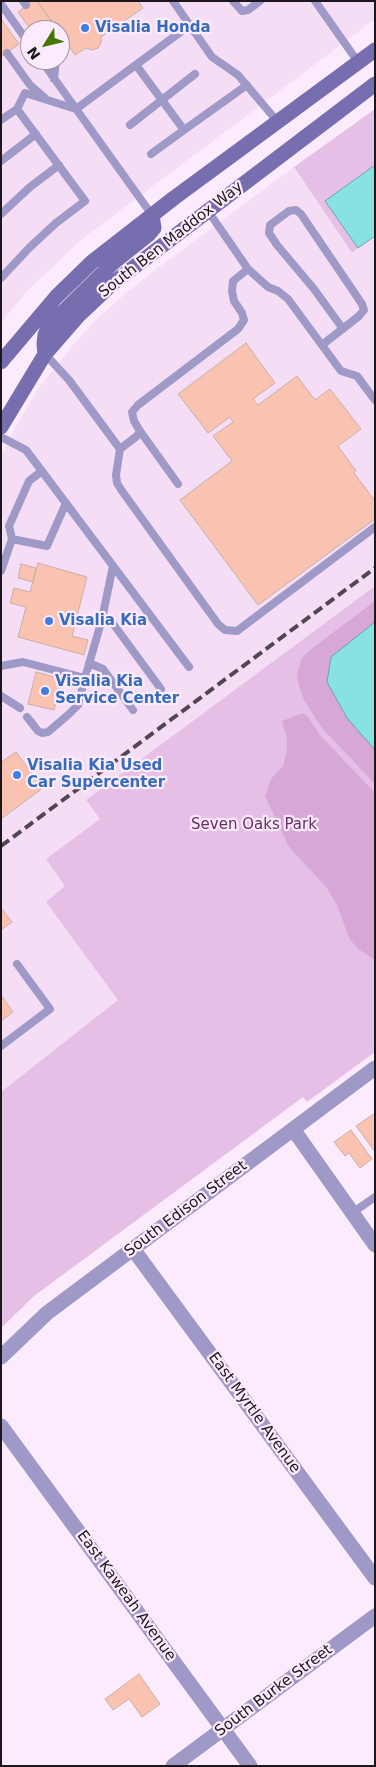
<!DOCTYPE html>
<style>
body{margin:0}
#map{position:relative;width:376px;height:1767px;overflow:hidden;background:#fcebfc;font-family:"DejaVu Sans",sans-serif}
canvas{display:block}
.frame{position:absolute;inset:0;border:2px solid #1c171c;pointer-events:none}
.north{position:absolute;left:20px;top:20px;width:50px;height:50px;box-sizing:border-box;background:#fcebfc;border:1px solid #a296a2;border-radius:50%;rotate:234deg;font-size:14px;font-weight:700;line-height:20px;text-align:center;color:#1c171c}
.north::after{content:'';display:block;margin:auto;width:18px;height:22px;background:#447600;clip-path:polygon(50% 0,100% 100%,50% 72%,0 100%)}
</style>
<div id="map">
<canvas width="376" height="1767"></canvas>
<div class="frame"></div>
<div class="north">N</div>
</div>
<script>
const ctx = document.querySelector('canvas').getContext('2d');
ctx.lineJoin = 'round';
function fillPath(path, color) { ctx.fillStyle = color; ctx.fill(path, 'evenodd'); }
const shape = rows => new Path2D(rows.map(r => 'M' + r).join(''));
function stroke(path, color, width, dash) { ctx.strokeStyle = color; ctx.lineWidth = width; ctx.lineCap = dash ? 'butt' : 'round'; ctx.setLineDash(dash || []); ctx.stroke(path); }
function drawText(font, color, halo, rows, align = 'center') {
  ctx.font = font + ' "DejaVu Sans",sans-serif'; ctx.lineWidth = 4.5; ctx.setLineDash([]); ctx.textBaseline = 'middle'; ctx.strokeStyle = halo; ctx.fillStyle = color; for (const [text, x, y, turn = 0] of rows) {
    ctx.save(); ctx.translate(x, y); ctx.rotate((+turn || 0) * Math.PI / 180); ctx.textAlign = isNaN(turn) ? turn : align; if (halo) ctx.strokeText(text, 0, 0); ctx.fillText(text, 0, 0); ctx.restore();
  }
}
fillPath(shape([
 [1,1,375,1,375,19,81,240,25,293,1,323],
 [30,30,60,30,60,60,30,60],
 [294,167,352,253,375,236,375,586,86,800,303,1097,34,1296,1,1328,1,455,18,422,41,385,72,346,97,319,126,293,155,270]
]), '#f5def5');
fillPath(shape([
 [375,109,375,165,325,201,358,248,352,253,294,167],
 [375,586,375,1052,307,1102,303,1097,34,1296,1,1328,1,1092,118,1000,46,902,65,886,46,859,100,819,86,800]
]), '#e6bfe6');
fillPath(shape([
 [375,601,375,784,322,728,304,700,299,686,297,674,302,658,311,649],
 [300,714,304,714,308,717,320,735,375,793,375,960,361,951,350,940,337,905,327,888,289,847,265,796,271,779,283,766,287,751,287,739,282,721]
]), '#d7a7d8');
const water = shape([
 [375,165,375,236,358,248,325,201,375,165],
 [375,622,375,750,347,718,327,682,331,657,375,622]
]);
fillPath(water, '#88e2e4');
stroke(water, '#68a5a8', 1);
const building = shape([
 [32,1,37,1,55,26,49,30,31,30,18,12,32,1],
 [37,1,138,1,143,8,101,37,101,43,98,48,92,50,86,48,75,55,60,33,60,30,58,30,37,1],
 [1,19,19,44,1,57,1,19],
 [246,343,275,383,253,399,258,405,297,376,315,400,330,389,361,429,338,446,356,471,354,473,375,501,375,519,258,605,180,500,232,461,213,436,233,422,230,417,208,433,178,394,246,343],
 [38,563,87,577,72,636,88,640,84,655,18,637,26,607,10,603,14,588,30,592,38,563],
 [21,564,36,568,33,582,18,578,21,564],
 [36,672,62,679,54,710,28,704,36,672],
 [16,752,43,788,1,819,1,762,16,752],
 [1,908,12,922,1,930,1,908],
 [1,995,13,1012,1,1021,1,995],
 [375,1113,375,1152,356,1126,375,1113],
 [351,1130,372,1159,360,1168,349,1153,345,1156,334,1142,351,1130],
 [139,1674,160,1704,142,1717,129,1699,113,1710,105,1699,139,1674]
]);
fillPath(building, '#fac2b0');
stroke(building, '#c7b1a9', 1);
stroke(shape([
 [23,1,26,5],
 [173,1,212,57,238,75,277,121],
 [233,1,242,11,248,10,260,1],
 [315,1,358,62],
 [1,4,30,45],
 [7,53,30,85,45,98],
 [41,60,152,215],
 [136,65,184,130,247,85],
 [54,79,56,60],
 [76,109,190,25],
 [1,120,17,109,25,93,76,109],
 [130,125,195,74],
 [151,154,184,130],
 [1,161,36,134],
 [1,214,30,187,59,165],
 [248,269,268,287,278,291,288,299,341,371,357,376,375,400],
 [1,278,30,247,56,223,85,201,17,109],
 [322,345,359,316,364,310,362,304,301,214,296,210,289,211,270,225,269,233,277,245,314,289,343,329],
 [45,354,69,380,120,449,137,436,140,431,134,421,132,412,138,405,238,329,244,320,242,313,234,301,232,291,233,281,248,269,208,211],
 [140,431,178,484],
 [1,437,26,450,189,667],
 [120,449,116,475,117,483,122,491,218,624,225,630,237,631,375,527],
 [12,539,9,526,29,481,42,471],
 [1,571,12,539,47,546,66,503],
 [102,619,109,621,114,625,161,689],
 [89,663,103,669,133,710],
 [1,666,23,662,85,678,78,705,69,714,48,732,42,733,38,731,27,717],
 [85,678,102,619,113,566],
 [1,696,20,708],
 [1,1046,50,1009,17,964],
 [352,1213,375,1197]
]), '#9e99c7', 8);
stroke(shape([
 [293,1129,375,1245],
 [133,1249,375,1578],
 [1,1357,47,1313,375,1068],
 [1,1426,250,1766],
 [173,1766,375,1616]
]), '#9e99c7', 15);
stroke(shape([
 [45,354,44,344,45,335,48,328,63,312,113,263,148,235,154,228,152,215],
 [1,362,56,297,92,262,174,198,375,50],
 [1,427,45,354,78,316,113,283,375,84]
]), '#776eb0', 15);
stroke(shape([
 [1,846,375,568]
]), '#504850', 4, [10, 5]);
for (const [x, y, r, color] of [
 [85,28,5,"#3f7fe0"],
 [49,621,5,"#3f7fe0"],
 [45,691,5,"#3f7fe0"],
 [17,775,5,"#3f7fe0"]
]) { const dot = new Path2D(); dot.arc(x, y, r, 0, 2 * Math.PI); ctx.fillStyle = color; ctx.fill(dot); stroke(dot, '#fcebfc', 2); }
drawText('bold 15px', '#366cbe', '#fcebfc', [
 ["Visalia Honda",95,28],
 ["Visalia Kia",59,621],
 ["Visalia Kia",55,682],
 ["Service Center",55,699],
 ["Visalia Kia Used",27,766],
 ["Car Supercenter",27,783]
], 'left');
drawText('15px', '#1c171c', '#fcebfc', [
 ["South Ben Maddox Way",171,240,-38],
 ["South Edison Street",186,1209,-37],
 ["East Myrtle Avenue",254,1413,54],
 ["East Kaweah Avenue",126,1596,54],
 ["South Burke Street",274,1691,-37]
]);
drawText('15px', '#662c68', '#fcebfc', [
 ["Seven Oaks Park",254,825]
]);
</script>
